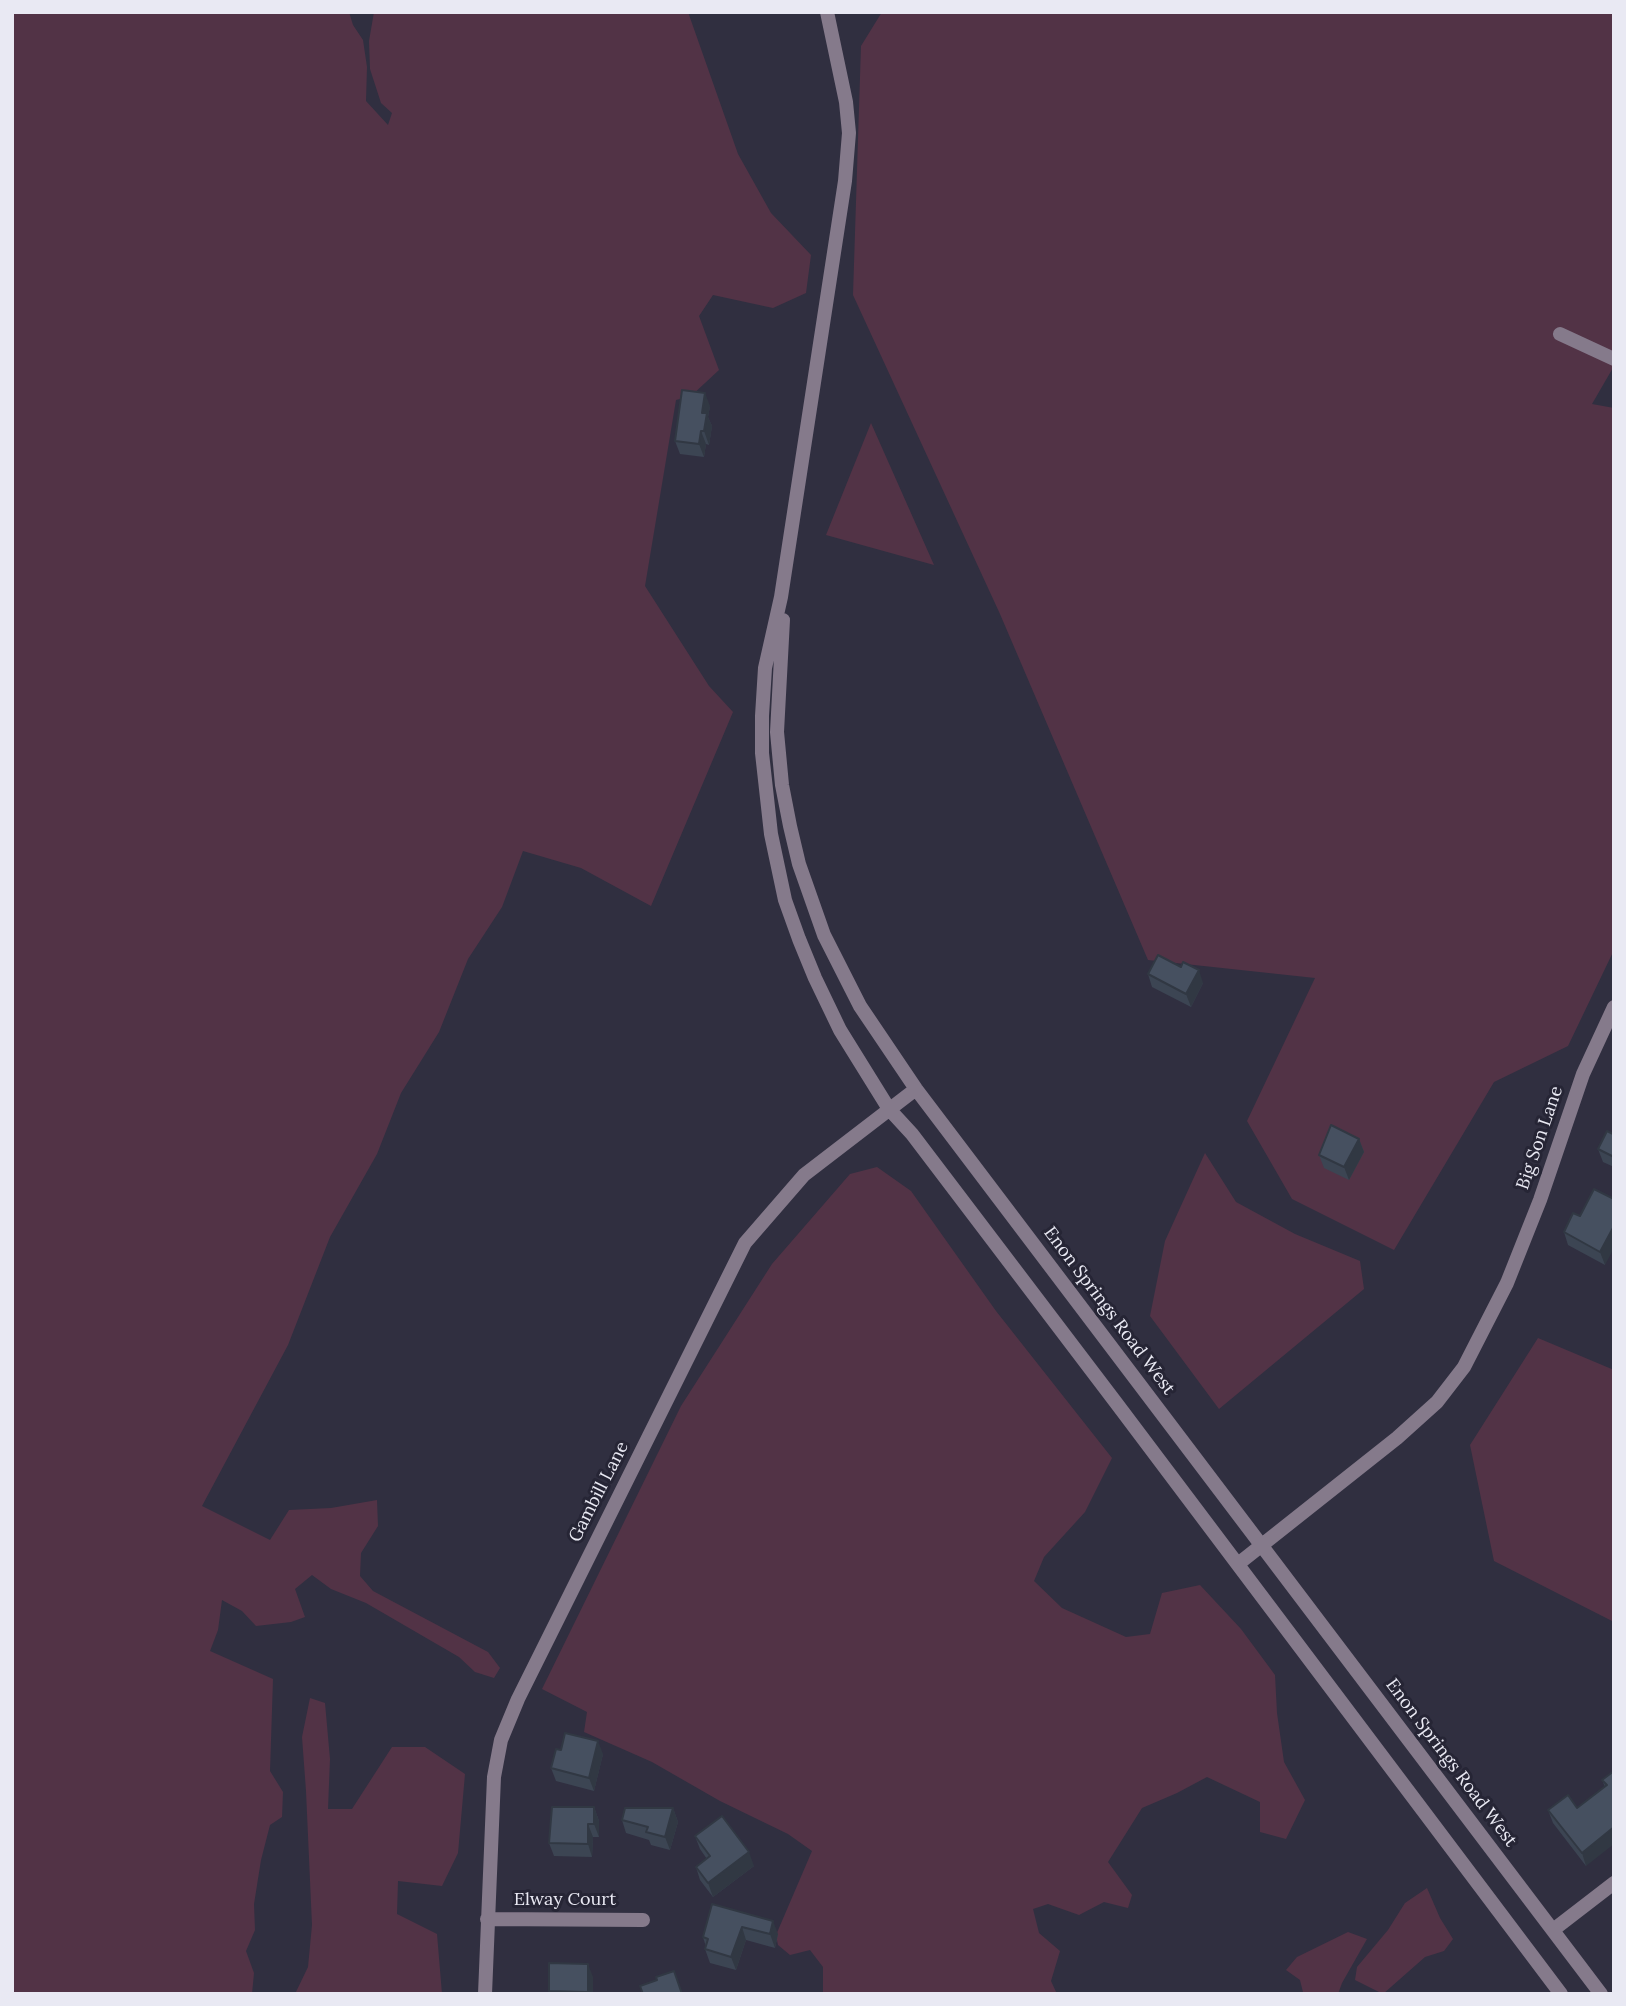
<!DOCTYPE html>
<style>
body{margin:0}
#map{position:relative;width:1626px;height:2006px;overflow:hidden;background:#302f40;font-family:Lora,serif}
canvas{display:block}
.frame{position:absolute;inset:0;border:14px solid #e9e9f3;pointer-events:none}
</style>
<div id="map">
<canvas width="1626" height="2006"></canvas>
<div class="frame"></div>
</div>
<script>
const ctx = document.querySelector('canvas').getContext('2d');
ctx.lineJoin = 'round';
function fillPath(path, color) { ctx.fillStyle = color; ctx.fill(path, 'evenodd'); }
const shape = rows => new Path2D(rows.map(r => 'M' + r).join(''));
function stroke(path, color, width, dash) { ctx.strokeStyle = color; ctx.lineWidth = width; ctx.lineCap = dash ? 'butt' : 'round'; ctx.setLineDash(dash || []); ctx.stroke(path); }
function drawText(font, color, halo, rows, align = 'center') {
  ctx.font = font + ' Lora,serif'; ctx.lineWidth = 6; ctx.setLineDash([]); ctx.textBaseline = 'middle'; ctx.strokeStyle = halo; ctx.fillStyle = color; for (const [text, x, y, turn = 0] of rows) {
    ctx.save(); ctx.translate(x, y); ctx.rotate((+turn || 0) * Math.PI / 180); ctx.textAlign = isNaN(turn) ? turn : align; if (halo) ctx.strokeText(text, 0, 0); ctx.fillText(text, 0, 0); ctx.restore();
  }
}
fillPath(shape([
 [12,12,349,12,353,25,363,40,367,67,366,101,388,125,392,113,381,103,370,69,369,41,374,12,688,12,738,154,771,213,811,255,806,293,773,308,713,295,699,316,719,370,691,396,676,400,645,586,709,686,733,712,651,906,581,868,523,851,502,907,468,959,439,1032,401,1093,377,1154,330,1237,288,1345,202,1506,270,1540,289,1510,331,1508,377,1500,378,1526,361,1553,360,1576,373,1591,488,1652,500,1668,494,1678,475,1672,459,1657,366,1603,331,1589,312,1575,295,1589,305,1617,291,1622,256,1626,242,1611,222,1600,218,1630,210,1651,273,1679,270,1771,283,1792,282,1817,270,1825,261,1860,254,1904,255,1930,246,1951,254,1973,252,1994,12,1994],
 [882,12,1614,12,1614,366,1592,404,1614,408,1614,950,1568,1046,1494,1082,1394,1250,1292,1199,1247,1121,1315,978,1148,960,1000,614,853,295,861,46],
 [871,423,934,565,826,535],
 [1205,1153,1236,1202,1295,1234,1360,1261,1364,1289,1219,1409,1150,1316,1165,1241],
 [877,1167,911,1191,996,1311,1112,1458,1085,1512,1044,1557,1034,1581,1062,1608,1126,1637,1150,1634,1162,1593,1200,1585,1241,1629,1275,1675,1277,1713,1284,1762,1305,1800,1286,1839,1260,1832,1260,1802,1207,1777,1177,1793,1142,1808,1108,1862,1132,1895,1128,1908,1104,1902,1079,1915,1048,1904,1033,1909,1039,1933,1060,1951,1051,1981,1057,1994,823,1994,823,1967,810,1950,790,1955,778,1945,776,1935,812,1851,788,1834,720,1801,652,1762,584,1732,587,1712,542,1689,681,1406,772,1264,850,1174],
 [1538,1338,1614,1370,1614,1622,1494,1561,1470,1445],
 [310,1698,325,1703,330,1759,328,1809,352,1809,392,1747,425,1747,465,1774,458,1853,442,1886,398,1881,397,1914,437,1934,442,1994,295,1994,308,1967,312,1925,306,1791,302,1737],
 [1427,1888,1440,1918,1453,1939,1444,1951,1425,1957,1383,1994,1355,1980,1357,1967,1388,1930,1405,1903],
 [1348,1932,1367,1939,1342,1983,1338,1994,1298,1994,1303,1992,1300,1980,1286,1970,1297,1957]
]), '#523346');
stroke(shape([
 [827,12,846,102,849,133,845,181,781,597,765,668,762,716,762,753,771,834,785,900,799,939,815,978,840,1030,889,1109,912,1134,1117,1404,1561,1994],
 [1560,334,1614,359],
 [783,620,777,732,782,785,790,826,799,864,824,935,860,1006,916,1089,1601,1994],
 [1238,1564,1397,1438,1437,1402,1464,1367,1507,1283,1540,1200,1583,1074,1614,1007],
 [487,1919,643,1920],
 [1553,1930,1614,1883],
 [485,1994,494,1777,501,1740,518,1699,745,1243,804,1175,916,1089]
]), '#857a8b', 14);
fillPath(shape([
 [710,406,708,417,712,426,709,445,706,444,704,457,680,454,675,441],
 [1181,967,1203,983,1191,1007,1152,987,1148,974],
 [1614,1132,1614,1167,1603,1162,1598,1149],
 [1359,1139,1364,1152,1349,1180,1324,1168,1319,1155],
 [1614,1199,1605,1265,1568,1245,1564,1232,1580,1216],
 [603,1754,594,1791,556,1781,551,1768],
 [1614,1771,1586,1866,1553,1823,1548,1810,1577,1808,1605,1787,1602,1780],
 [594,1807,599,1821,599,1837,593,1837,592,1857,554,1856,549,1843],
 [673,1808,678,1822,670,1850,651,1845,649,1840,626,1833,622,1820],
 [695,1836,754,1866,713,1897,700,1880,696,1867,707,1859,700,1849],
 [712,1904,778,1934,775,1948,746,1940,736,1970,710,1963,705,1949,706,1947,703,1937],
 [593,1977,593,1994,550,1994,549,1991]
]), '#3c4553');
fillPath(shape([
 [705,393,710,406,708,417,712,426,709,445,704,431,702,413],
 [701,431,706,444,704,457,699,444],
 [1199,970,1203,983,1191,1007,1186,994],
 [1359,1139,1364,1152,1349,1180,1344,1167],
 [1614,1226,1614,1248,1605,1265,1600,1252],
 [598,1741,603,1754,594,1791,589,1778],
 [594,1807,599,1821,599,1837,594,1824],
 [673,1808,678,1822,670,1850,665,1837],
 [588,1824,593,1837,592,1857,588,1844],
 [1614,1827,1614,1844,1586,1866,1582,1853],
 [749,1852,754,1866,713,1897,708,1883],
 [773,1921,778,1934,775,1948,770,1934],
 [742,1927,746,1940,736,1970,731,1957],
 [588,1964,593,1977,593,1994,589,1994,588,1992]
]), '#313843');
const building = shape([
 [682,390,705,393,702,413,707,413,704,431,701,431,699,444,675,441,682,390],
 [1158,955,1181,967,1183,962,1199,970,1186,994,1148,974,1158,955],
 [1331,1125,1359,1139,1344,1167,1319,1155,1331,1125],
 [1607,1131,1613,1134,1614,1132,1614,1157,1598,1149,1607,1131],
 [1594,1189,1614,1199,1614,1226,1600,1252,1564,1232,1573,1213,1580,1216,1594,1189],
 [565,1733,598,1741,589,1778,551,1768,556,1749,561,1750,565,1733],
 [1614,1771,1614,1827,1582,1853,1548,1810,1568,1795,1577,1808,1607,1785,1602,1780,1614,1771],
 [552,1807,594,1807,594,1824,588,1824,588,1844,549,1843,552,1807],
 [625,1808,673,1808,665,1837,646,1832,648,1827,622,1820,625,1808],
 [722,1816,749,1852,708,1883,696,1867,710,1856,695,1836,722,1816],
 [712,1904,773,1921,770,1934,742,1927,731,1957,705,1949,708,1939,703,1937,712,1904],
 [549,1963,588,1964,588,1992,549,1991,549,1963],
 [674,1971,682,1994,643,1994,640,1986,657,1980,656,1977,674,1971]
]);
fillPath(building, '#465060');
stroke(building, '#313843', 2);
drawText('18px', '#e9e9f3', '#262535', [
 ["Big Son Lane",1540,1138,-71],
 ["Enon Springs Road West",1109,1311,53],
 ["Gambill Lane",599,1492,-63],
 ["Enon Springs Road West",1451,1763,53],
 ["Elway Court",565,1900]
]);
</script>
